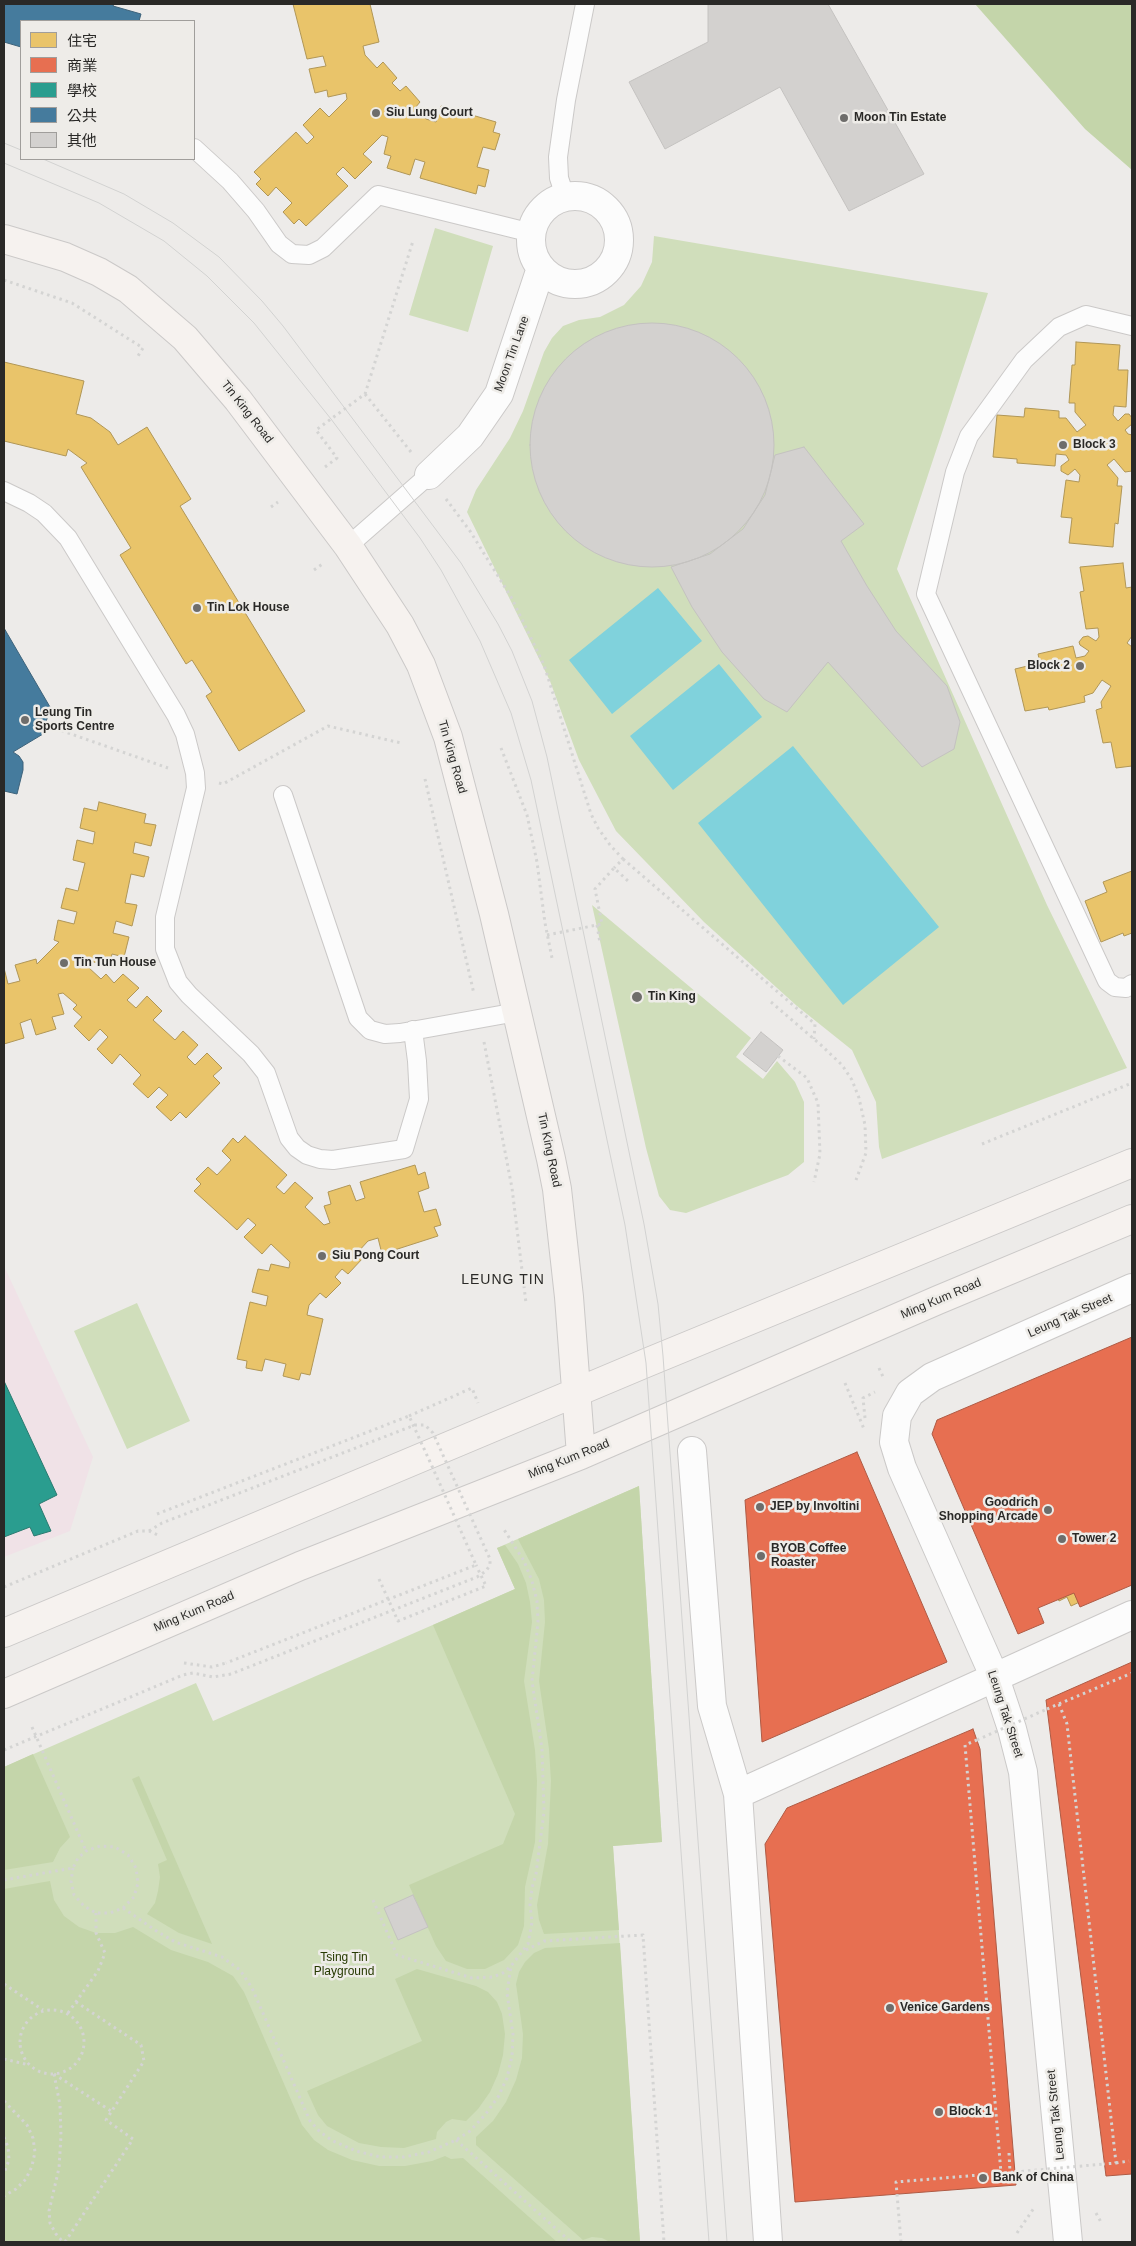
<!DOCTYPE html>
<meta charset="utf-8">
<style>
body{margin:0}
#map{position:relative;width:1136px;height:2246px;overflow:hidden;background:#edebe9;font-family:Helvetica,"Noto Sans TC",sans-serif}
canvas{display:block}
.frame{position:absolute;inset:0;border:5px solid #2a2927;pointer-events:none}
.legend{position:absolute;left:20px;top:20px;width:175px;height:140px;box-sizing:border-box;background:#eeece8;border:1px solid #a09e9b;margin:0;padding:6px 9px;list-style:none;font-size:15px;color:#2a2927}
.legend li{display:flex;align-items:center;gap:10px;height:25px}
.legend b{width:25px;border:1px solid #a09e9b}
</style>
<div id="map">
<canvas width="1136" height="2246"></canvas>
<div class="frame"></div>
<ul class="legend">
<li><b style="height:14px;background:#e9c46a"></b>住宅</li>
<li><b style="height:14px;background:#e76f51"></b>商業</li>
<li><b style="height:14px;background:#2a9d8f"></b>學校</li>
<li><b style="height:14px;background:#457b9d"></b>公共</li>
<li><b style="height:14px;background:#d3d1cf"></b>其他</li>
</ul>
</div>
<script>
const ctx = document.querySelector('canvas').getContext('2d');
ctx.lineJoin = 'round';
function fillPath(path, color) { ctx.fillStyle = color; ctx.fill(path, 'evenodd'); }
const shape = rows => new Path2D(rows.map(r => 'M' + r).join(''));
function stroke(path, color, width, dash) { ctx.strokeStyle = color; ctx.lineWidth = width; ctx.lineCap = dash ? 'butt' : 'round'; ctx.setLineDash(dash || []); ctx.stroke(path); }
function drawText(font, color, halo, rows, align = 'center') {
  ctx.font = font + ' Helvetica,sans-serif'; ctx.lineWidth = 5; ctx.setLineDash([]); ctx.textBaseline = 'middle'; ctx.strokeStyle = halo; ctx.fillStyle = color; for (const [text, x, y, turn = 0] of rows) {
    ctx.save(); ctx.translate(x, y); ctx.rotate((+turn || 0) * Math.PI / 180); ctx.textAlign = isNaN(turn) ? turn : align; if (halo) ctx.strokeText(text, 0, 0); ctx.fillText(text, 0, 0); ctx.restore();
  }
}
fillPath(shape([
 [4,1266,93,1457,70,1531,4,1557]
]), '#f0e2e7');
fillPath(shape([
 [435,228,493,246,468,332,409,315],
 [654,236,988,293,897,569,1047,905,1127,1068,882,1159,879,1147,876,1102,852,1050,797,1006,704,922,616,831,579,760,550,681,467,512,476,490,510,438,523,411,544,352,552,338,563,326,579,320,600,317,624,305,641,286,652,262],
 [592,905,751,1038,736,1057,763,1079,777,1061,795,1082,804,1102,804,1162,788,1175,686,1213,670,1210,659,1196,646,1148],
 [137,1303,190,1421,127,1449,74,1331],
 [639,1486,662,1842,613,1846,640,2242,4,2242,4,1767,196,1683,213,1721,515,1589,497,1548]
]), '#d0debb');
fillPath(shape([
 [975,4,1132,4,1132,170,1085,129],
 [639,1486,662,1842,613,1846,619,1930,544,1934,539,1920,537,1905,548,1844,551,1781,549,1749,539,1681,545,1622,544,1600,539,1579,518,1539],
 [505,1545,518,1564,526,1583,530,1602,532,1622,524,1681,535,1750,537,1781,535,1842,525,1887,524,1926,518,1945,504,1960,485,1969,467,1969,446,1961,436,1946,409,1885,503,1844,515,1814,433,1625,515,1589,497,1548],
 [33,1754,70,1837,60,1848,53,1862,4,1870,4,1767],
 [139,1776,212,1944,179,1933,147,1914,155,1903,158,1891,160,1877,158,1864,167,1860,132,1779],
 [50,1881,54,1900,64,1916,79,1927,96,1933,115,1933,133,1927,171,1950,208,1962,233,1976,244,1992,302,2125,314,2140,328,2150,352,2160,379,2166,405,2166,432,2161,445,2156,451,2159,463,2158,557,2242,4,2242,4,1889],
 [620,1943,640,2242,610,2242,602,2238,592,2237,583,2240,476,2145,476,2137,493,2121,506,2102,516,2080,522,2058,523,2034,516,1984,519,1972,525,1962,534,1953,545,1948],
 [417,1969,476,1986,488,1992,497,2002,502,2014,505,2034,503,2055,498,2074,490,2092,478,2109,466,2121,452,2119,446,2122,437,2132,436,2139,404,2148,381,2147,359,2143,327,2126,318,2115,307,2091,422,2041,395,1979]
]), '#c4d5aa');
fillPath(shape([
 [658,588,702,641,612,714,569,660],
 [719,664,762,717,673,790,630,736],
 [793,746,939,927,843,1005,698,823]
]), '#80d2dc');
const homes = shape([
 [293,4,370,4,379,42,363,46,365,55,377,68,383,62,397,78,392,83,400,91,406,86,420,102,415,108,426,119,436,122,441,106,496,122,493,132,500,134,495,150,483,147,477,167,489,170,485,187,478,185,476,194,420,178,425,162,415,159,410,175,387,168,391,156,384,154,388,137,382,135,363,154,372,162,355,179,343,167,336,174,348,186,306,226,299,219,294,224,283,212,292,203,276,187,268,196,256,184,261,179,254,172,296,132,307,144,314,137,303,125,320,108,329,117,347,99,346,93,328,97,327,90,315,93,309,69,326,66,323,56,307,59,293,4],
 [1076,342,1120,345,1118,370,1128,370,1126,407,1114,406,1113,415,1118,421,1125,414,1129,414,1132,418,1132,424,1125,430,1128,434,1132,435,1132,471,1125,472,1114,459,1107,465,1118,478,1117,486,1122,486,1118,524,1115,523,1113,547,1069,543,1072,518,1061,517,1066,480,1079,482,1080,475,1075,469,1068,475,1061,471,1061,466,1069,460,1066,455,1056,454,1055,466,1017,463,1017,459,993,457,997,415,1024,417,1025,408,1059,411,1059,418,1066,418,1077,432,1086,425,1075,412,1075,403,1069,403,1072,365,1075,365,1076,342],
 [4,362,84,381,76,414,91,418,110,432,118,445,147,427,191,499,180,506,305,711,239,751,206,696,212,692,192,660,186,664,120,555,131,548,81,467,87,463,68,449,66,456,4,441,4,362],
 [1123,563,1126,588,1132,587,1132,636,1127,643,1132,647,1132,766,1116,768,1111,742,1103,743,1096,710,1102,708,1101,702,1111,686,1102,680,1093,693,1084,696,1085,702,1049,710,1048,707,1025,711,1015,669,1040,663,1038,654,1073,646,1076,658,1085,656,1089,651,1080,645,1079,642,1083,637,1088,636,1096,641,1099,637,1098,628,1086,629,1080,592,1084,591,1080,567,1123,563],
 [99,802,146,814,144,823,156,825,151,846,135,842,133,853,149,857,144,877,131,874,125,903,137,905,132,926,116,921,113,933,129,937,124,957,112,954,109,966,90,961,88,967,101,979,106,974,114,983,123,974,139,988,127,1000,136,1008,147,996,162,1011,153,1020,175,1040,183,1031,198,1045,187,1057,195,1065,207,1053,222,1068,213,1076,220,1083,186,1118,180,1112,171,1121,156,1107,168,1095,159,1087,148,1098,133,1084,141,1075,120,1054,112,1064,97,1049,108,1037,100,1029,89,1041,74,1026,82,1017,73,1009,77,1005,63,993,58,994,64,1014,52,1017,56,1029,36,1035,31,1019,20,1023,24,1038,4,1044,4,968,8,984,20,981,15,965,36,959,37,964,59,942,54,940,58,920,74,924,77,912,61,908,66,888,78,891,85,863,73,860,77,840,93,844,95,832,80,828,84,808,97,811,99,802],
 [1132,871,1132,933,1124,936,1123,933,1101,942,1085,901,1107,892,1103,882,1132,871],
 [245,1136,287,1175,276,1187,284,1194,295,1182,313,1198,305,1207,324,1225,330,1223,324,1206,331,1204,328,1192,350,1185,356,1201,365,1198,360,1182,415,1165,418,1175,425,1172,429,1188,418,1192,424,1212,436,1209,441,1225,434,1227,438,1236,382,1254,378,1238,368,1241,357,1253,363,1258,348,1274,342,1269,335,1277,341,1283,326,1298,320,1293,309,1305,307,1315,323,1319,310,1375,301,1373,299,1380,283,1376,286,1364,265,1359,262,1371,246,1368,247,1361,237,1359,250,1302,266,1306,268,1296,252,1292,258,1269,269,1271,271,1264,289,1268,290,1262,271,1244,262,1254,244,1237,256,1225,248,1218,237,1230,194,1191,201,1184,196,1179,208,1167,217,1175,231,1160,222,1151,233,1138,238,1143,245,1136],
 [1053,1472,1057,1480,1065,1476,1077,1502,1103,1491,1112,1512,1087,1523,1090,1531,1115,1519,1124,1540,1099,1552,1111,1577,1102,1581,1106,1590,1094,1595,1078,1562,1069,1565,1084,1600,1071,1606,1067,1597,1059,1601,1048,1575,1021,1587,1012,1566,1038,1554,1034,1546,1009,1558,999,1537,1025,1525,1013,1500,1022,1497,1018,1488,1031,1482,1046,1516,1056,1512,1040,1477,1053,1472],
 [858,1493,867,1515,872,1513,882,1535,885,1533,891,1548,870,1557,876,1570,879,1561,900,1569,874,1636,881,1639,874,1655,867,1652,866,1655,878,1680,873,1683,877,1692,859,1700,846,1669,830,1676,806,1621,812,1619,798,1587,816,1579,820,1588,830,1583,833,1575,809,1519,828,1511,832,1520,840,1517,834,1503,858,1493],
 [927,1785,928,1794,936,1793,939,1821,968,1818,971,1841,941,1844,942,1852,971,1850,973,1872,945,1875,947,1903,940,1904,941,1914,927,1915,923,1878,913,1879,916,1916,902,1918,901,1908,892,1909,889,1881,860,1884,858,1861,887,1858,886,1850,858,1853,856,1830,883,1827,880,1799,889,1799,889,1790,903,1788,906,1825,917,1823,913,1786,927,1785],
 [952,2046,953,2055,963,2054,965,2082,992,2079,995,2102,968,2105,968,2113,995,2111,997,2134,971,2136,974,2164,963,2165,965,2175,950,2176,947,2138,936,2140,940,2177,926,2178,925,2169,916,2170,913,2141,884,2144,882,2121,911,2119,910,2110,882,2113,880,2090,907,2087,905,2060,914,2059,913,2050,927,2049,931,2085,942,2084,938,2047,952,2046]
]);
fillPath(homes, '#e9c46a');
stroke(homes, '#b09656', 1);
const shops = shape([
 [1132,1337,1132,1585,1080,1607,1074,1593,1038,1608,1044,1623,1018,1634,932,1434,937,1420,1132,1337],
 [857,1452,947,1662,762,1742,745,1500,857,1452],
 [1132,1662,1132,2174,1106,2176,1046,1700,1132,1662],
 [973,1729,980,1749,1016,2185,795,2202,765,1844,787,1808,973,1729]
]);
fillPath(shops, '#e76f51');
stroke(shops, '#ae5a44', 1);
const schools = shape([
 [4,1381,57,1495,39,1504,51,1531,34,1536,30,1527,4,1537,4,1381]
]);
fillPath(schools, '#2a9d8f');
stroke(schools, '#2a7a70', 1);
const public = shape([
 [4,4,114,4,113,6,141,14,139,21,21,21,21,47,4,42,4,4],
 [4,628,50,707,43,734,13,752,19,756,23,762,23,770,17,794,4,791,4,628]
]);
fillPath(public, '#457b9d');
stroke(public, '#3d627a', 1);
const building = shape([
 [708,4,828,4,924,174,849,211,780,87,665,149,629,82,708,42,708,4],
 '530 445a122 122 0 1 1 244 0a122 122 0 1 1-244 0Z',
 [804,447,864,524,841,541,867,586,896,631,947,686,960,722,954,749,922,767,828,662,787,712,764,699,722,652,692,607,671,567,710,554,743,529,765,495,775,455,804,447],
 [761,1032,783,1050,766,1072,743,1054,761,1032],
 [413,1895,428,1927,398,1940,384,1908,413,1895]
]);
fillPath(building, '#d3d1cf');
stroke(building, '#c4c2c0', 1);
const lane = shape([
 [194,148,230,181,256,211,279,244,292,254,309,255,323,248,378,195,532,233],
 [565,196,559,178,558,157,566,100,585,4],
 [1132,326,1086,315,1059,327,1024,360,969,436,955,472,926,594,1107,981,1115,987,1126,988,1132,984],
 [4,491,29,503,44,513,68,538,176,715,185,734,195,773,196,788,165,917,165,949,178,982,189,995,251,1054,266,1073,289,1138,297,1148,307,1155,320,1159,333,1160,404,1149,419,1099,417,1061,413,1030],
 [348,546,429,475],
 [283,795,358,1018,370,1030,385,1034,400,1033,517,1012]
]);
const street = shape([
 '531 240a44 44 0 1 1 88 0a44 44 0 1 1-88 0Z',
 [429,475,470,436,499,394,541,268],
 [692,1451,712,1706,738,1794,768,2242],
 [738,1794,1132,1615],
 [1068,2242,1023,1772,1012,1729,995,1678,902,1468,894,1442,897,1416,910,1393,932,1377,1132,1288]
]);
const secondary = shape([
 [4,239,65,257,99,272,128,289,185,338,238,400,348,546,400,625,421,665,448,737,494,914,551,1159,557,1189,569,1297,581,1455],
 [4,1633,646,1363,1132,1163],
 [4,1694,300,1566,581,1455,938,1300,1132,1219]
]);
stroke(lane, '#cbc9c8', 20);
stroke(street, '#cbc9c8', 30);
stroke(secondary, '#cbc9c8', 30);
stroke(shape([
 [4,280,72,303,143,348,138,356],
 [365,394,411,452],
 [325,467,337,458,316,430,365,394,413,241],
 [446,499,470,531,511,597,544,665,591,814,598,828,610,845,623,859,614,868],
 [271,507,278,502],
 [314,570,324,563],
 [37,722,168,768],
 [501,748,527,815,537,862,545,923,552,958],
 [425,779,474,994],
 [219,783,223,784,328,726,401,743],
 [623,859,815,1024,814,1039],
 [597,925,600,943],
 [547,935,602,924,595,889,614,868,628,881],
 [771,1002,822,1046,842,1065,852,1080,859,1098,865,1125,866,1153,856,1180],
 [484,1042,512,1188,526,1303],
 [778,1056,807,1078,818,1103,820,1154,814,1182],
 [982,1144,1132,1083],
 [879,1368,884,1379],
 [845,1383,864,1429],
 [409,1416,472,1388,478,1403],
 [865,1418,863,1398,875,1392],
 [379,1579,398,1621,486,1586,476,1565],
 [4,1587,138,1531,149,1531,158,1535],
 [184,1663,212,1667,226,1663],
 [1059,1704,1067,1724,1116,2163,1104,2164],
 [1047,1709,1132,1673],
 [32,1727,86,1851],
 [977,1740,965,1745,1001,2173],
 [4,1750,183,1675,193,1673,213,1677,231,1674],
 [4,1880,73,1868,78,1858,86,1851,100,1846,115,1847,128,1855,136,1868,138,1883,134,1897,123,1908,110,1913,96,1913,84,1906,74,1895,71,1881,73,1868],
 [373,1900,397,1955,472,1978,493,1977,503,1973,511,1966,528,1944,532,1922,530,1905,532,1888,536,1874,544,1812,542,1749,532,1681,538,1622,537,1601,532,1581,524,1561,503,1528],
 [123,1908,158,1932,175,1942,222,1957,240,1970,252,1988,310,2121,320,2132,333,2141,356,2151,380,2157,404,2157,429,2152,456,2140,470,2131,485,2115,498,2097,507,2078,512,2056,513,2034,507,1993,511,1966],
 [526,1950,544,1941,643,1935,664,2242],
 [4,1984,43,2010],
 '20 2042a32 32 0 1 1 64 0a32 32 0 1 1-64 0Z',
 [68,2013,98,1971,105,1953,96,1933,96,1913],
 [4,2059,29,2065],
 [54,2074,60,2105,61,2136,59,2168,49,2211,50,2223,56,2234,63,2242],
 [54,2074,111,2111],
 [4,2101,27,2125,33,2138,35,2152,32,2166,26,2179,16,2189,4,2196],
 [4,2137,8,2147,9,2160,4,2173],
 [456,2140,571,2242],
 [1009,2153,1010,2172],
 [1116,2163,1129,2161],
 [1096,2213,1102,2224],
 [1017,2233,1034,2208],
 [65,2242,133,2139,106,2120,144,2061,141,2045,76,2002],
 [901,2242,896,2182,1015,2172]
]), '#d4d4d3', 3, [2.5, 4]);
stroke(lane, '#fcfcfc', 18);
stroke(street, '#fcfcfc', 28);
stroke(secondary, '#f6f2ef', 28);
stroke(shape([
 [4,143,21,150],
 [43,159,124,194,173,223,219,257,262,301,283,326,461,563,498,624,512,651,532,701,547,757,644,1224,658,1304,663,1356,727,2242],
 [4,163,99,203,164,241,207,276,254,323,331,419,420,538,441,570,480,641,511,713,531,780,625,1225,646,1363,709,2242]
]), '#d2d2d1', 1);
stroke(shape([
 [157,1514,409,1416,431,1464,476,1565,226,1663],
 [149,1531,162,1523,415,1425,425,1425,433,1433,490,1559,490,1565,486,1571,477,1577,231,1674],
 [977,1740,1047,1709],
 [1015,2172,1104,2164]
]), '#d4d4d3', 3, [2.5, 4]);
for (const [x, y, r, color] of [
 [376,113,5,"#6e6d6b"],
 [844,118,5,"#6e6d6b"],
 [1063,445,5,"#6e6d6b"],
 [197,608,5,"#6e6d6b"],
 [1080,666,5,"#6e6d6b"],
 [25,720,5,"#6e6d6b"],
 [64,963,5,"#6e6d6b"],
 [637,997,6,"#6e6d6b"],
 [322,1256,5,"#6e6d6b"],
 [760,1507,5,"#6e6d6b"],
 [1048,1510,5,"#6e6d6b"],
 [1062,1539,5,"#6e6d6b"],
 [761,1556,5,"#6e6d6b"],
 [890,2008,5,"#6e6d6b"],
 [939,2112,5,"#6e6d6b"],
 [983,2178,5,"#6e6d6b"]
]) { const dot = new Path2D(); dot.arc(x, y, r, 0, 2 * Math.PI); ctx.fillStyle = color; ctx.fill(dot); stroke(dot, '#eeece8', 2); }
drawText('bold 12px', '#2a2927', '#eeece8', [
 ["Siu Lung Court",386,113],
 ["Moon Tin Estate",854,118],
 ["Block 3",1073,445],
 ["Tin Lok House",207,608],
 ["Block 2",1070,666,"right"],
 ["Leung Tin",35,713],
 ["Sports Centre",35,727],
 ["Tin Tun House",74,963],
 ["Tin King",648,997],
 ["Siu Pong Court",332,1256],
 ["Goodrich",1038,1503,"right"],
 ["Shopping Arcade",1038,1517,"right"],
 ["JEP by Involtini",770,1507],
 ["Tower 2",1072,1539],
 ["BYOB Coffee",771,1549],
 ["Roaster",771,1563],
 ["Venice Gardens",900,2008],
 ["Block 1",949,2112],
 ["Bank of China",993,2178]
], 'left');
drawText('12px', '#2a2927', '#eeece8', [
 ["Moon Tin Lane",512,354,-70],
 ["Tin King Road",247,412,52],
 ["Tin King Road",452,757,74],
 ["Tin King Road",549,1150,78],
 ["Ming Kum Road",941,1299,-23],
 ["Leung Tak Street",1070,1316,-24],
 ["Ming Kum Road",569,1459,-22],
 ["Ming Kum Road",194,1612,-23],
 ["Leung Tak Street",1005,1714,72],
 ["Leung Tak Street",1056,2115,-96]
]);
drawText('12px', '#273a02', '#eeece8', [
 ["Tsing Tin",344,1958],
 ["Playground",344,1972]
]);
ctx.letterSpacing = '1px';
drawText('14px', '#2a2927', '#eeece8', [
 ["LEUNG TIN",503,1280]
]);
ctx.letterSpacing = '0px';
</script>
